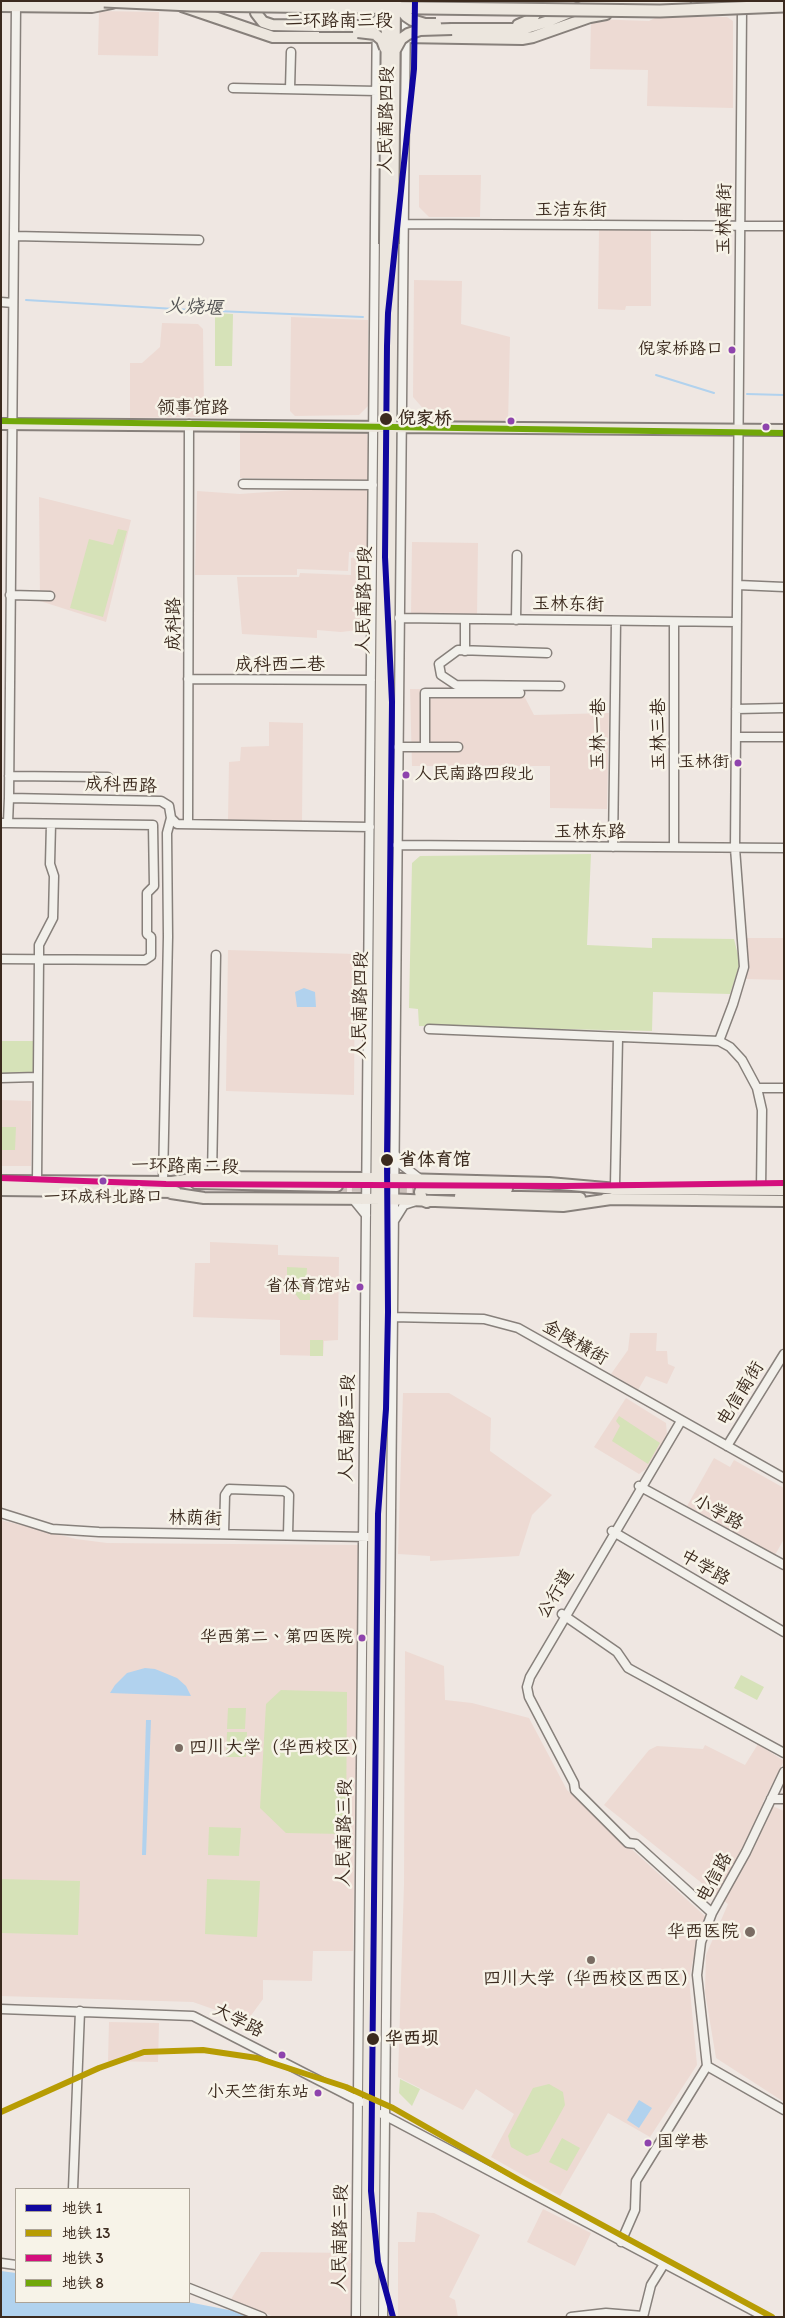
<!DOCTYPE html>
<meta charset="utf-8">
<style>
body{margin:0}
#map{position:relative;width:785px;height:2318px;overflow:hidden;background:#efe7e2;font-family:Itim,"LXGW WenKai TC",sans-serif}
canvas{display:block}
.frame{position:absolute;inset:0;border:2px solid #3b2a1e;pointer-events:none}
.legend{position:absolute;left:15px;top:2188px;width:175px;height:115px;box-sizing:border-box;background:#f7f3e8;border:1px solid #aca397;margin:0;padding:6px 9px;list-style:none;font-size:15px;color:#3b2a1e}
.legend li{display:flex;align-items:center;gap:10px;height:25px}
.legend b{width:25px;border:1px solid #aca397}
</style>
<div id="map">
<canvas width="785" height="2318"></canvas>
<div class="frame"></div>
<ul class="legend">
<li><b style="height:6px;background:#10069f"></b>地铁 1</li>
<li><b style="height:6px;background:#b79c03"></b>地铁 13</li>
<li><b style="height:6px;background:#d40f7d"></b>地铁 3</li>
<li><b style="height:6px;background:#71a709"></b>地铁 8</li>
</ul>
</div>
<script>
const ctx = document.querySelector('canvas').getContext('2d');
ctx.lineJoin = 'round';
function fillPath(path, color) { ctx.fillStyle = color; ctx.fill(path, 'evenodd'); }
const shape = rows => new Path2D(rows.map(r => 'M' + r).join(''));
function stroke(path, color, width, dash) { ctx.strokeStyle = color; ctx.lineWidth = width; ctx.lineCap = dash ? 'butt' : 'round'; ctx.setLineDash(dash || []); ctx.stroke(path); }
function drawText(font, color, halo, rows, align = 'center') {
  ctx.font = font + ' Itim,"LXGW WenKai TC",sans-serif'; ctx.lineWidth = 5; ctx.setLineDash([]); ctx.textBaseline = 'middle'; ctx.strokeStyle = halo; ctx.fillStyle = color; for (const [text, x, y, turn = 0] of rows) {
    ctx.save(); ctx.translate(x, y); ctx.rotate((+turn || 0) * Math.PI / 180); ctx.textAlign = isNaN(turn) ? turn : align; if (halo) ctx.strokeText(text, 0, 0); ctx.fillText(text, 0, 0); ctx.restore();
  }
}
fillPath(shape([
 [99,11,159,12,158,56,98,55],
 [657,17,727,17,733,21,733,108,647,106,648,70,590,69,591,19,649,21],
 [419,175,481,175,480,217,429,217,419,207],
 [599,230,651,230,651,306,626,306,625,310,598,309],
 [414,280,462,281,461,324,510,337,508,423,434,421,413,397],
 [291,317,368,320,368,406,359,415,295,416,290,411],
 [162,323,198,324,203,329,204,413,199,417,130,418,130,363,142,363,160,347],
 [240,430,367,432,370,480,240,478],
 [368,487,368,553,349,552,348,571,297,569,297,575,195,575,197,491,240,494,321,488],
 [39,497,131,520,106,622,40,601],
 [412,542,478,543,477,616,411,615],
 [367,556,367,629,341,632,317,630,317,638,242,634,237,577,299,577,300,573,351,575,351,558],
 [410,689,521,690,534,715,609,713,607,809,550,808,550,766,412,766],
 [269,722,303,723,302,821,228,820,229,762,240,761,241,747,269,746],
 [744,938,784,938,784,980,746,979,747,957],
 [228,950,355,954,354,1095,226,1091],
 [1,1100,31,1101,31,1166,1,1166],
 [210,1242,278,1245,278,1255,339,1257,338,1340,324,1341,323,1356,280,1355,280,1320,193,1317,195,1263,210,1263],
 [630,1333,657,1333,656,1351,667,1351,668,1364,675,1367,667,1384,646,1376,638,1390,611,1374,628,1350],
 [403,1393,449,1393,491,1418,490,1451,552,1495,532,1515,519,1556,430,1561,430,1556,398,1554],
 [626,1398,666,1423,667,1435,646,1469,639,1474,594,1447],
 [714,1458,730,1467,734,1460,784,1488,784,1539,775,1555,687,1506],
 [1,1520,76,1539,107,1543,359,1545,353,1951,313,1951,312,1981,263,1980,263,1999,247,2021,193,2002,1,1996],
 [405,1651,444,1666,445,1700,472,1703,529,1718,567,1790,707,1918,697,1941,689,1979,697,2065,650,2137,608,2113,560,2196,491,2157,514,2114,476,2089,463,2110,398,2077,404,1884],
 [758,1744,784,1761,763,1802,784,1811,784,2102,716,2058,705,1992,706,1955,728,1904,604,1805,649,1750,657,1746,703,1749,705,1745,745,1765],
 [109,2022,159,2023,158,2062,108,2061],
 [543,2209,591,2233,575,2266,527,2242],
 [417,2212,434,2213,480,2235,449,2297,455,2300,458,2317,398,2317,398,2242,415,2242],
 [261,2252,355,2253,354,2317,274,2317,231,2299]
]), '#eddad3');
fillPath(shape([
 [215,313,233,314,232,366,215,366],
 [118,529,127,531,103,617,70,608,89,539,113,545],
 [591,854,587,945,652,948,652,938,734,939,740,963,730,994,653,992,652,1031,419,1026,418,1009,409,1008,412,863,420,856],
 [1,1041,34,1041,33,1073,1,1073],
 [1,1127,16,1127,15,1150,1,1150],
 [287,1267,307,1268,306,1284,310,1284,310,1300,300,1300,287,1283],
 [310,1340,323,1340,323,1356,310,1356],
 [619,1416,660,1443,648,1464,612,1441,620,1426,616,1421],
 [741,1675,764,1687,757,1700,734,1688],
 [281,1690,347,1692,346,1834,286,1833,260,1808,266,1704],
 [228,1708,246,1708,245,1729,227,1729],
 [227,1732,247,1732,246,1757,226,1757],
 [209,1827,241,1828,239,1856,208,1855],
 [1,1879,80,1881,78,1935,1,1933],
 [207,1879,260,1881,257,1937,205,1934],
 [400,2079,420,2089,412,2106,399,2093],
 [549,2084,563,2092,565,2105,539,2152,527,2156,511,2147,508,2136,533,2088],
 [562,2138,580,2148,567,2171,549,2162]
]), '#d6e2b8');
fillPath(shape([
 [304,988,315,992,316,1007,297,1007,295,992],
 [145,1668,155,1669,177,1678,186,1686,191,1696,110,1693,115,1685,127,1673],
 [146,1720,151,1720,146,1855,142,1855],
 [639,2100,652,2108,639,2128,627,2120],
 [1,2271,16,2273,16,2302,188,2302,234,2311,247,2317,1,2317]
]), '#b1d2ee');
stroke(shape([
 [26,300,192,310,363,317],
 [656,375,714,393],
 [747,394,784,395]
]), '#b1d2ee', 2);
stroke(shape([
 [337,1186,428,1189],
 [337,1193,374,1194]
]), '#cbc1bb', 10, [10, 5]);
const minor = shape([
 [233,88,377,91],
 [290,89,291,52],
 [402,224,784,226],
 [14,236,199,240],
 [1,302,13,303],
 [243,484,373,485],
 [738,585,784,587],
 [10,595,50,596],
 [399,618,737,622],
 [465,619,465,651],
 [516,620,517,555],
 [547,653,458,650,439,664,441,675,456,685,560,686],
 [188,679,371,680],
 [736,709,784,708],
 [736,737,784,737],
 [398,747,458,747],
 [425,747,425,693,520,693],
 [9,776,108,777],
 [9,798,161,801,169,806,171,818,177,824,370,827],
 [1,823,8,823,9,798,16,6],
 [188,824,189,424],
 [397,845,784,848],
 [613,847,616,621],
 [674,847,674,622],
 [1,959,145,960,151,956,151,937,147,934,147,893,154,886,153,825,8,823],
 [429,1029,719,1041,730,1047,742,1060,757,1088,762,1110,761,1190],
 [719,1041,733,1004,744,967,735,848,742,9],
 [1,1078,37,1077],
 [757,1088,784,1088],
 [395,1154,398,1162,420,1179],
 [212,1177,216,955],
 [37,1181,39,959,39,945,53,918,54,876,50,864,51,824],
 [163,1182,168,937,167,833,171,818],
 [615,1185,618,1038],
 [353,1199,366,1215],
 [394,1221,404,1205,413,1202],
 [392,1317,484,1319,518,1328,784,1478],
 [681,1421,530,1677,527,1687,529,1697,574,1783,575,1790,628,1843,636,1844,712,1913],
 [727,1446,784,1354],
 [639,1486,784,1565],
 [1,1513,52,1529,99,1532,368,1537],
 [612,1531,784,1632],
 [224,1534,225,1495,229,1489,284,1491,287,1493,289,1495,288,1535],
 [562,1614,617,1652,628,1668,784,1753],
 [771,1799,784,1799],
 [1,2009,193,2016,361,2102],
 [707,2066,697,1975,701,1942,712,1913,746,1852,784,1772],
 [707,2066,784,2110],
 [382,2114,765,2317],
 [73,2189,80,2011],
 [621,2242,635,2210,636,2181,707,2066],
 [1,2263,16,2265],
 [189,2288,262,2317],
 [356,2317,377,1],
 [383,2317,406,1],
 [571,2317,606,2313,643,2316],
 [643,2317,651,2285,664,2264]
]);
const major = shape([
 [258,1,256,13,263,22,272,25,319,26],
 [1,6,92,7,112,3],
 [182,6,273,37,370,37],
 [518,25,532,19,536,13,534,6,526,1],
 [452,29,523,29,549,21,596,1],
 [402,37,522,39,533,37,590,17,606,14],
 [1,424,784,430],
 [1,1181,176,1182],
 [172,1182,204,1177,367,1178,549,1183,617,1189],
 [196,1183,337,1186],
 [428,1189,507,1189],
 [612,1189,784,1190],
 [1,1190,176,1192],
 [171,1193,204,1198,384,1199,563,1206,611,1199],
 [460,1196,580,1198],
 [605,1199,784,1201],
 [427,1202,422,1200,420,1192,424,1182,430,1180],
 [366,2317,385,244],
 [373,2317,393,244]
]);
const highway = shape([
 [595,1,645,1],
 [639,2,685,5]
]);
stroke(minor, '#87807b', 11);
stroke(major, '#87807b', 14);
stroke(highway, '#87807b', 15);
stroke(minor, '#f2f0eb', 8);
stroke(major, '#ece6de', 10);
stroke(highway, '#ece6de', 11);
const majorBridge = shape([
 [395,3,406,16,412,20,425,24,436,24],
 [319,26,371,26,383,17,386,9],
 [358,32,375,34,382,40,385,48],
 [395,50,401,39,408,34,420,30,452,29],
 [385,244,387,1],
 [393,244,395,1]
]);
const highwayBridge = shape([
 [104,1,191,5,660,11,784,6]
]);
stroke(majorBridge, '#87807b', 14, []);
stroke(highwayBridge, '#87807b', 15, []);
stroke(majorBridge, '#ece6de', 10);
stroke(highwayBridge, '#ece6de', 11);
stroke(shape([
 [393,2317,378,2262,371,2191,378,1514,386,1409,388,1312,387,1158,392,702,385,557,387,346,388,313,414,69,415,1]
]), '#10069f', 6);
stroke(shape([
 [1,2112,99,2068,144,2052,203,2050,257,2058,346,2087,393,2108,521,2181,772,2317]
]), '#b79c03', 6);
stroke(shape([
 [1,1178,166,1184,565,1186,784,1183]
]), '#d40f7d', 6);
stroke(shape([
 [1,421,784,433]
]), '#71a709', 6);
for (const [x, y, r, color] of [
 [732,350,4.5,"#8e44ad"],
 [386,419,7,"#3b2a1e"],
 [511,421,4.5,"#8e44ad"],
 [766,427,4.5,"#8e44ad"],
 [738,763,4.5,"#8e44ad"],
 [406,775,4.5,"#8e44ad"],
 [387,1160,7,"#3b2a1e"],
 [103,1181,4.5,"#8e44ad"],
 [360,1287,4.5,"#8e44ad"],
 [362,1638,4.5,"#8e44ad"],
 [179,1748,5,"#7a6c63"],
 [750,1932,6,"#7a6c63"],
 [591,1960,5,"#7a6c63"],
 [373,2039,7,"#3b2a1e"],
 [282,2055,4.5,"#8e44ad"],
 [318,2093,4.5,"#8e44ad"],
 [648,2143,4.5,"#8e44ad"]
]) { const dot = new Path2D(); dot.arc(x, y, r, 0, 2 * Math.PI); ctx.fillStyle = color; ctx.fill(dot); stroke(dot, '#f7f3e8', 2); }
drawText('17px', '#3b2a1e', '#f7f3e8', [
 ["倪家桥路口",723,350],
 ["玉林街",729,763],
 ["人民南路四段北",415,775,"left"],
 ["一环成科北路口",103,1198,"center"],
 ["省体育馆站",351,1287],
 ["华西第二、第四医院",353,1638],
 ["小天竺街东站",309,2093],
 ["国学巷",657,2143,"left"]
], 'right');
drawText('18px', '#3b2a1e', '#f7f3e8', [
 ["二环路南三段",339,21],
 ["人民南路四段",387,120,-89],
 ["玉洁东街",571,210],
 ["玉林南街",725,219,-89],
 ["领事馆路",193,408],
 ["人民南路四段",365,600,-89],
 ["玉林东街",568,605,1],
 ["成科路",174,624,-90],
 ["成科西二巷",280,665],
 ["玉林一巷",599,734,-89],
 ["玉林三巷",659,734,-90],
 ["成科西路",121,786,2],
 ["玉林东路",590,832],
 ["人民南路四段",361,1005,-89],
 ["一环路南二段",185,1167,1],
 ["金陵横街",575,1343,30],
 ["电信南街",741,1394,-58],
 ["人民南路三段",348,1428,-89],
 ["小学路",718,1513,29],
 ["林荫街",195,1519,1],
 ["中学路",705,1568,30],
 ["公行道",556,1594,-59],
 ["人民南路三段",345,1833,-89],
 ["电信路",715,1878,-61],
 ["大学路",238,2021,27],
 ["人民南路三段",341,2238,-89]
]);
drawText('bold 18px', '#3b2a1e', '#f7f3e8', [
 ["倪家桥",398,419],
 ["省体育馆",399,1160],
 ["华西坝",385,2039]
], 'left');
drawText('18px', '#3b2a1e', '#f7f3e8', [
 ["四川大学（华西校区）",189,1748],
 ["华西医院",739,1932,"right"],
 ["四川大学（华西校区西区）",591,1979,"center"]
], 'left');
drawText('italic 19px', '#525253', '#f7f3e8', [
 ["火烧堰",194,308,3]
]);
</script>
